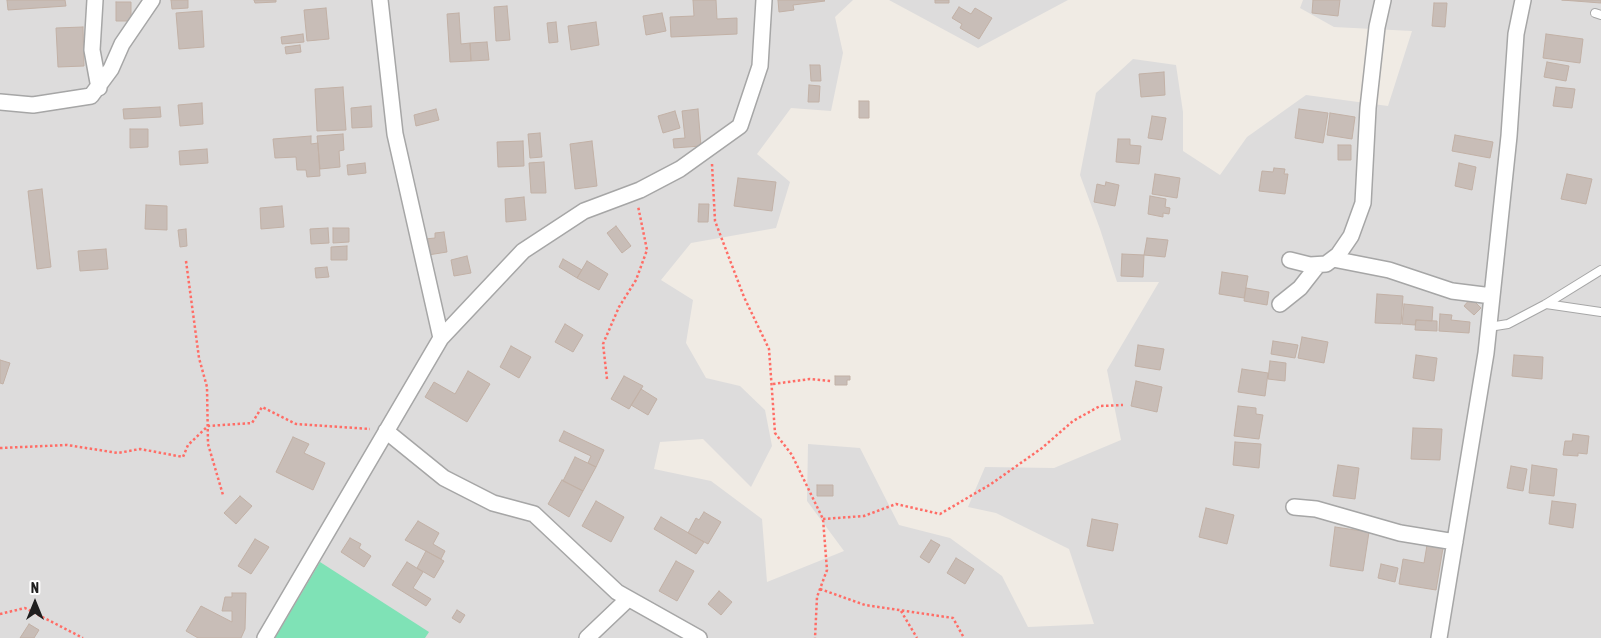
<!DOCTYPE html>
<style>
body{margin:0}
#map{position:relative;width:1601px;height:638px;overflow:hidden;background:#f0ebe4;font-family:"Asap Condensed",sans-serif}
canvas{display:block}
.north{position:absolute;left:10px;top:578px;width:50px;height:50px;-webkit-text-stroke:4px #fff;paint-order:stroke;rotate:0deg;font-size:14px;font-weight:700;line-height:20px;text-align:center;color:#1f1f1f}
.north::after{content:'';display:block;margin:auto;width:18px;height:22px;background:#1f1f1f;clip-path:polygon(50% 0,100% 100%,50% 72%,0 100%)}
</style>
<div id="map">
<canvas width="1601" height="638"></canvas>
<div class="north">N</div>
</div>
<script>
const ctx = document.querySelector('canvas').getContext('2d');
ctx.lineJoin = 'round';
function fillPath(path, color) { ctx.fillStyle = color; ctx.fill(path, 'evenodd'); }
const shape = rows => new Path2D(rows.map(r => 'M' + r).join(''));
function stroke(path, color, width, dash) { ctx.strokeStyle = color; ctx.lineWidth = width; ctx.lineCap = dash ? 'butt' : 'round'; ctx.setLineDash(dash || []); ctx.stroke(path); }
fillPath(shape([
 [0,0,853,0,835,17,843,53,831,111,791,108,757,154,790,182,776,228,691,243,661,280,693,300,686,343,706,378,740,386,765,410,772,446,751,487,703,439,660,442,654,469,711,481,762,519,767,582,844,551,807,501,808,444,860,448,899,525,950,538,1002,576,1028,627,1094,624,1069,549,996,513,968,507,985,467,1054,468,1121,440,1107,370,1159,282,1117,282,1100,229,1080,175,1096,93,1133,59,1176,65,1183,112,1183,151,1220,175,1247,137,1306,95,1388,106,1412,31,1334,27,1300,8,1303,0,1601,0,1601,638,0,638],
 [889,0,1068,0,978,48]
]), '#dddcdc');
fillPath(shape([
 [320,562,429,632,425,638,275,638]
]), '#7fe2b6');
const building = shape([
 [7,0,65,0,66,6,8,10,7,0],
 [171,0,188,0,188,8,172,9,171,0],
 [254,0,276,0,276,2,255,3,254,0],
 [693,0,716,0,717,19,737,18,737,34,671,37,670,17,694,16,693,0],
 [778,0,824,0,825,1,793,5,794,10,779,12,778,0],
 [935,0,949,0,949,3,935,3,935,0],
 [1313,0,1340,0,1338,16,1312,13,1313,0],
 [1562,0,1601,0,1601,3,1562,0],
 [116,2,131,2,131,21,116,21,116,2],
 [1434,3,1447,3,1445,27,1432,26,1434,3],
 [507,6,510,40,496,41,494,7,507,6],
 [959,7,971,14,975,8,992,18,979,39,960,28,962,24,952,18,959,7],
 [326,8,329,39,307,41,304,10,326,8],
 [202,11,204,47,179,49,176,13,202,11],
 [459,13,461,44,470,43,471,61,450,62,447,14,459,13],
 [662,13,666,31,646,35,643,16,662,13],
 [556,22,558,42,549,43,547,23,556,22],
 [596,22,599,45,571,50,568,26,596,22],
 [83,27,84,66,58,67,56,28,83,27],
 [303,34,304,42,282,44,281,37,303,34],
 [1546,34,1583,39,1580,63,1543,58,1546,34],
 [487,42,489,60,471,61,470,43,487,42],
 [300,45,301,52,286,54,285,47,300,45],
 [1547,62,1569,66,1566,81,1544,77,1547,62],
 [810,65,820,65,821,81,811,81,810,65],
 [1164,72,1165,95,1141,97,1139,74,1164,72],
 [809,85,820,86,819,102,808,102,809,85],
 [343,87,346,130,317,131,315,89,343,87],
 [1556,87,1575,89,1572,108,1553,106,1556,87],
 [859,101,869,101,869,118,859,118,859,101],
 [202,103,203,124,180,126,178,105,202,103],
 [371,106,372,127,352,128,351,108,371,106],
 [160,107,161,117,124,119,123,109,160,107],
 [436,109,439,120,416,126,414,115,436,109],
 [698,109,701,146,674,148,673,139,685,138,682,111,698,109],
 [1299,109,1328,113,1323,143,1295,138,1299,109],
 [675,111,680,128,663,133,658,116,675,111],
 [1330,113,1355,117,1352,139,1327,135,1330,113],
 [1152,116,1166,118,1162,140,1148,138,1152,116],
 [130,129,148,129,148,147,130,148,130,129],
 [540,133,542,157,530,158,528,134,540,133],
 [343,134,344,150,339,151,340,167,320,169,317,136,343,134],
 [1455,135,1493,142,1490,158,1452,151,1455,135],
 [311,136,311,144,318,143,320,176,307,177,306,170,297,170,296,157,275,158,273,139,311,136],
 [1118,139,1130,139,1130,145,1141,146,1139,164,1116,162,1118,139],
 [523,141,524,166,498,167,497,142,523,141],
 [592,141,597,186,575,189,570,144,592,141],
 [1338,145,1351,145,1351,160,1338,160,1338,145],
 [207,149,208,163,180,165,179,151,207,149],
 [544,162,546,193,531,193,529,163,544,162],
 [365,163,366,173,348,175,347,165,365,163],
 [1459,163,1476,167,1472,190,1455,186,1459,163],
 [1274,168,1285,169,1284,174,1288,174,1285,194,1259,191,1262,171,1273,172,1274,168],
 [1155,174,1180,178,1177,198,1152,194,1155,174],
 [1567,174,1592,179,1586,204,1561,199,1567,174],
 [738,178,776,182,772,211,734,206,738,178],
 [1106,182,1119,185,1115,206,1094,202,1097,184,1105,186,1106,182],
 [42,189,51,267,37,269,28,191,42,189],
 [1150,196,1166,199,1165,207,1170,208,1169,214,1163,213,1163,217,1148,214,1150,196],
 [524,197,526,220,506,222,505,199,524,197],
 [699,204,709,204,708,222,698,222,699,204],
 [146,205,167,206,167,230,145,229,146,205],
 [282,206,284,227,261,229,260,208,282,206],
 [616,226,631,246,622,253,607,233,616,226],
 [328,228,329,243,311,244,310,229,328,228],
 [333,228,349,228,349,242,333,243,333,228],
 [186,229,187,246,180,247,178,230,186,229],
 [444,232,447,252,428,255,425,239,435,238,435,233,444,232],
 [1147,238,1168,240,1165,257,1144,255,1147,238],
 [347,246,347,260,331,260,331,247,347,246],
 [106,249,108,269,80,271,78,251,106,249],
 [1122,254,1144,255,1143,277,1121,276,1122,254],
 [467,256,471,273,454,276,451,260,467,256],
 [563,259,582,270,577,278,559,267,563,259],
 [587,261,608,274,599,290,577,278,587,261],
 [327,267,329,277,316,278,315,268,327,267],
 [1222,272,1248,276,1244,298,1219,294,1222,272],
 [1246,288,1269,292,1267,305,1244,301,1246,288],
 [1377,294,1403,296,1401,324,1375,323,1377,294],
 [1471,298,1481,308,1474,315,1464,306,1471,298],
 [1404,304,1433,307,1432,321,1416,320,1415,325,1402,324,1404,304],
 [1440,314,1452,315,1451,320,1470,322,1469,333,1439,331,1440,314],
 [1416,320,1437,321,1437,331,1415,330,1416,320],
 [565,324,583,335,573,352,555,342,565,324],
 [1302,337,1328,342,1324,363,1298,358,1302,337],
 [1273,341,1298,345,1295,358,1271,354,1273,341],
 [1138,345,1164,349,1160,370,1135,366,1138,345],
 [511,346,531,357,519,378,500,367,511,346],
 [1416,355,1437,358,1434,381,1413,378,1416,355],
 [1514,355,1543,357,1542,379,1512,376,1514,355],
 [0,360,10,363,3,384,0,383,0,360],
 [1270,361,1286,363,1285,381,1268,379,1270,361],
 [1242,369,1268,373,1265,396,1238,392,1242,369],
 [468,371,490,384,467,422,425,397,434,382,455,394,468,371],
 [624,376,643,386,629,409,611,399,624,376],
 [835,376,850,376,850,380,847,380,847,385,835,385,835,376],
 [1136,381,1162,387,1157,412,1131,406,1136,381],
 [641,389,657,399,648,415,631,405,641,389],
 [1238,406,1256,408,1256,414,1263,415,1259,439,1234,436,1238,406],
 [1413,428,1442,429,1440,460,1411,459,1413,428],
 [564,431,604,450,596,467,588,463,591,456,559,441,564,431],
 [1573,434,1589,436,1587,454,1578,453,1578,456,1563,455,1565,441,1572,441,1573,434],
 [293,437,309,444,304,453,325,463,313,490,276,472,293,437],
 [1235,442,1261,444,1259,468,1233,465,1235,442],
 [575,457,596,467,583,491,563,481,575,457],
 [1338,465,1359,468,1355,499,1333,496,1338,465],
 [1532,465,1557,469,1554,496,1529,493,1532,465],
 [1511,466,1527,469,1523,491,1507,488,1511,466],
 [562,480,583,491,569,517,548,504,562,480],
 [817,485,833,485,833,496,817,496,817,485],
 [240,496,252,506,236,524,224,513,240,496],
 [596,501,624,517,611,542,582,526,596,501],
 [1552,501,1576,504,1573,528,1549,524,1552,501],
 [1206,508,1234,515,1227,544,1199,537,1206,508],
 [704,512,721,522,708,544,688,533,696,518,699,520,704,512],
 [661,517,704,542,696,554,654,529,661,517],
 [1092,519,1118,524,1113,551,1087,546,1092,519],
 [418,521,439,533,433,544,445,551,441,559,405,540,418,521],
 [1335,527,1369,532,1363,571,1330,566,1335,527],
 [350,538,361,544,359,548,371,556,364,567,341,552,350,538],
 [255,539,269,547,251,574,238,566,255,539],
 [931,540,940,545,929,563,920,557,931,540],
 [1427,545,1443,548,1436,590,1399,584,1403,559,1424,563,1427,545],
 [426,551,444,561,434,578,417,568,426,551],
 [956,558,974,569,965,584,947,573,956,558],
 [676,561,694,571,677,601,659,591,676,561],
 [407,562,423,572,413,588,431,599,426,606,392,585,407,562],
 [1381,564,1398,568,1395,582,1378,578,1381,564],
 [719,591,732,602,721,615,708,604,719,591],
 [232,593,246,593,245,629,241,638,198,638,186,631,201,606,232,622,232,611,222,611,225,597,232,597,232,593],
 [457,610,465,615,460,623,452,618,457,610],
 [29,624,39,630,34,638,20,638,29,624]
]);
fillPath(building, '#c8bdb7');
stroke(building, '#c2b1a6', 1);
const service = shape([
 [1595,13,1601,15],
 [1546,304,1601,312],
 [1489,327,1508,324,1546,304,1601,270]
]);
const minor = shape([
 [95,0,92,50,99,88],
 [380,0,395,134,441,338],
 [0,102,33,105,91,96,111,69,122,44,152,0],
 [1333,259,1389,270,1452,291,1492,296],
 [1290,260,1310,265,1326,264,1338,255,1351,236,1363,203,1368,108,1377,27,1383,0],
 [1280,304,1300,288,1318,265],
 [386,431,444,478,493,503,534,514,617,592,699,638],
 [1294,507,1316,509,1400,533,1455,542],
 [265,638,441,338,523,251,584,211,640,190,680,169,740,126,760,66,764,0],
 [587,638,628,599],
 [1439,638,1486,353,1509,136,1516,34,1523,0]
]);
stroke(service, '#a6a6a6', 10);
stroke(minor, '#a6a6a6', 18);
stroke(shape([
 [712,164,715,221,744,297,769,349,775,433,792,455,823,519,827,570,817,597,815,638],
 [186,261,199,358,207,387,208,444,223,495],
 [607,379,603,344,619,307,636,280,647,250,638,206],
 [773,384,810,379,831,381],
 [0,448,67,445,118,453,140,449,183,457,188,445,208,426,252,423,262,407,296,424,370,429],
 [823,519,864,516,896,504,940,514,991,484,1042,448,1073,421,1100,406,1123,405],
 [820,589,865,605,953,618,964,638],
 [901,611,917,638],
 [0,614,25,608,83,638]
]), '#ff6d66', 2.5, [2.5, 2.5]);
stroke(service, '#fff', 8);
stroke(minor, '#fff', 15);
</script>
